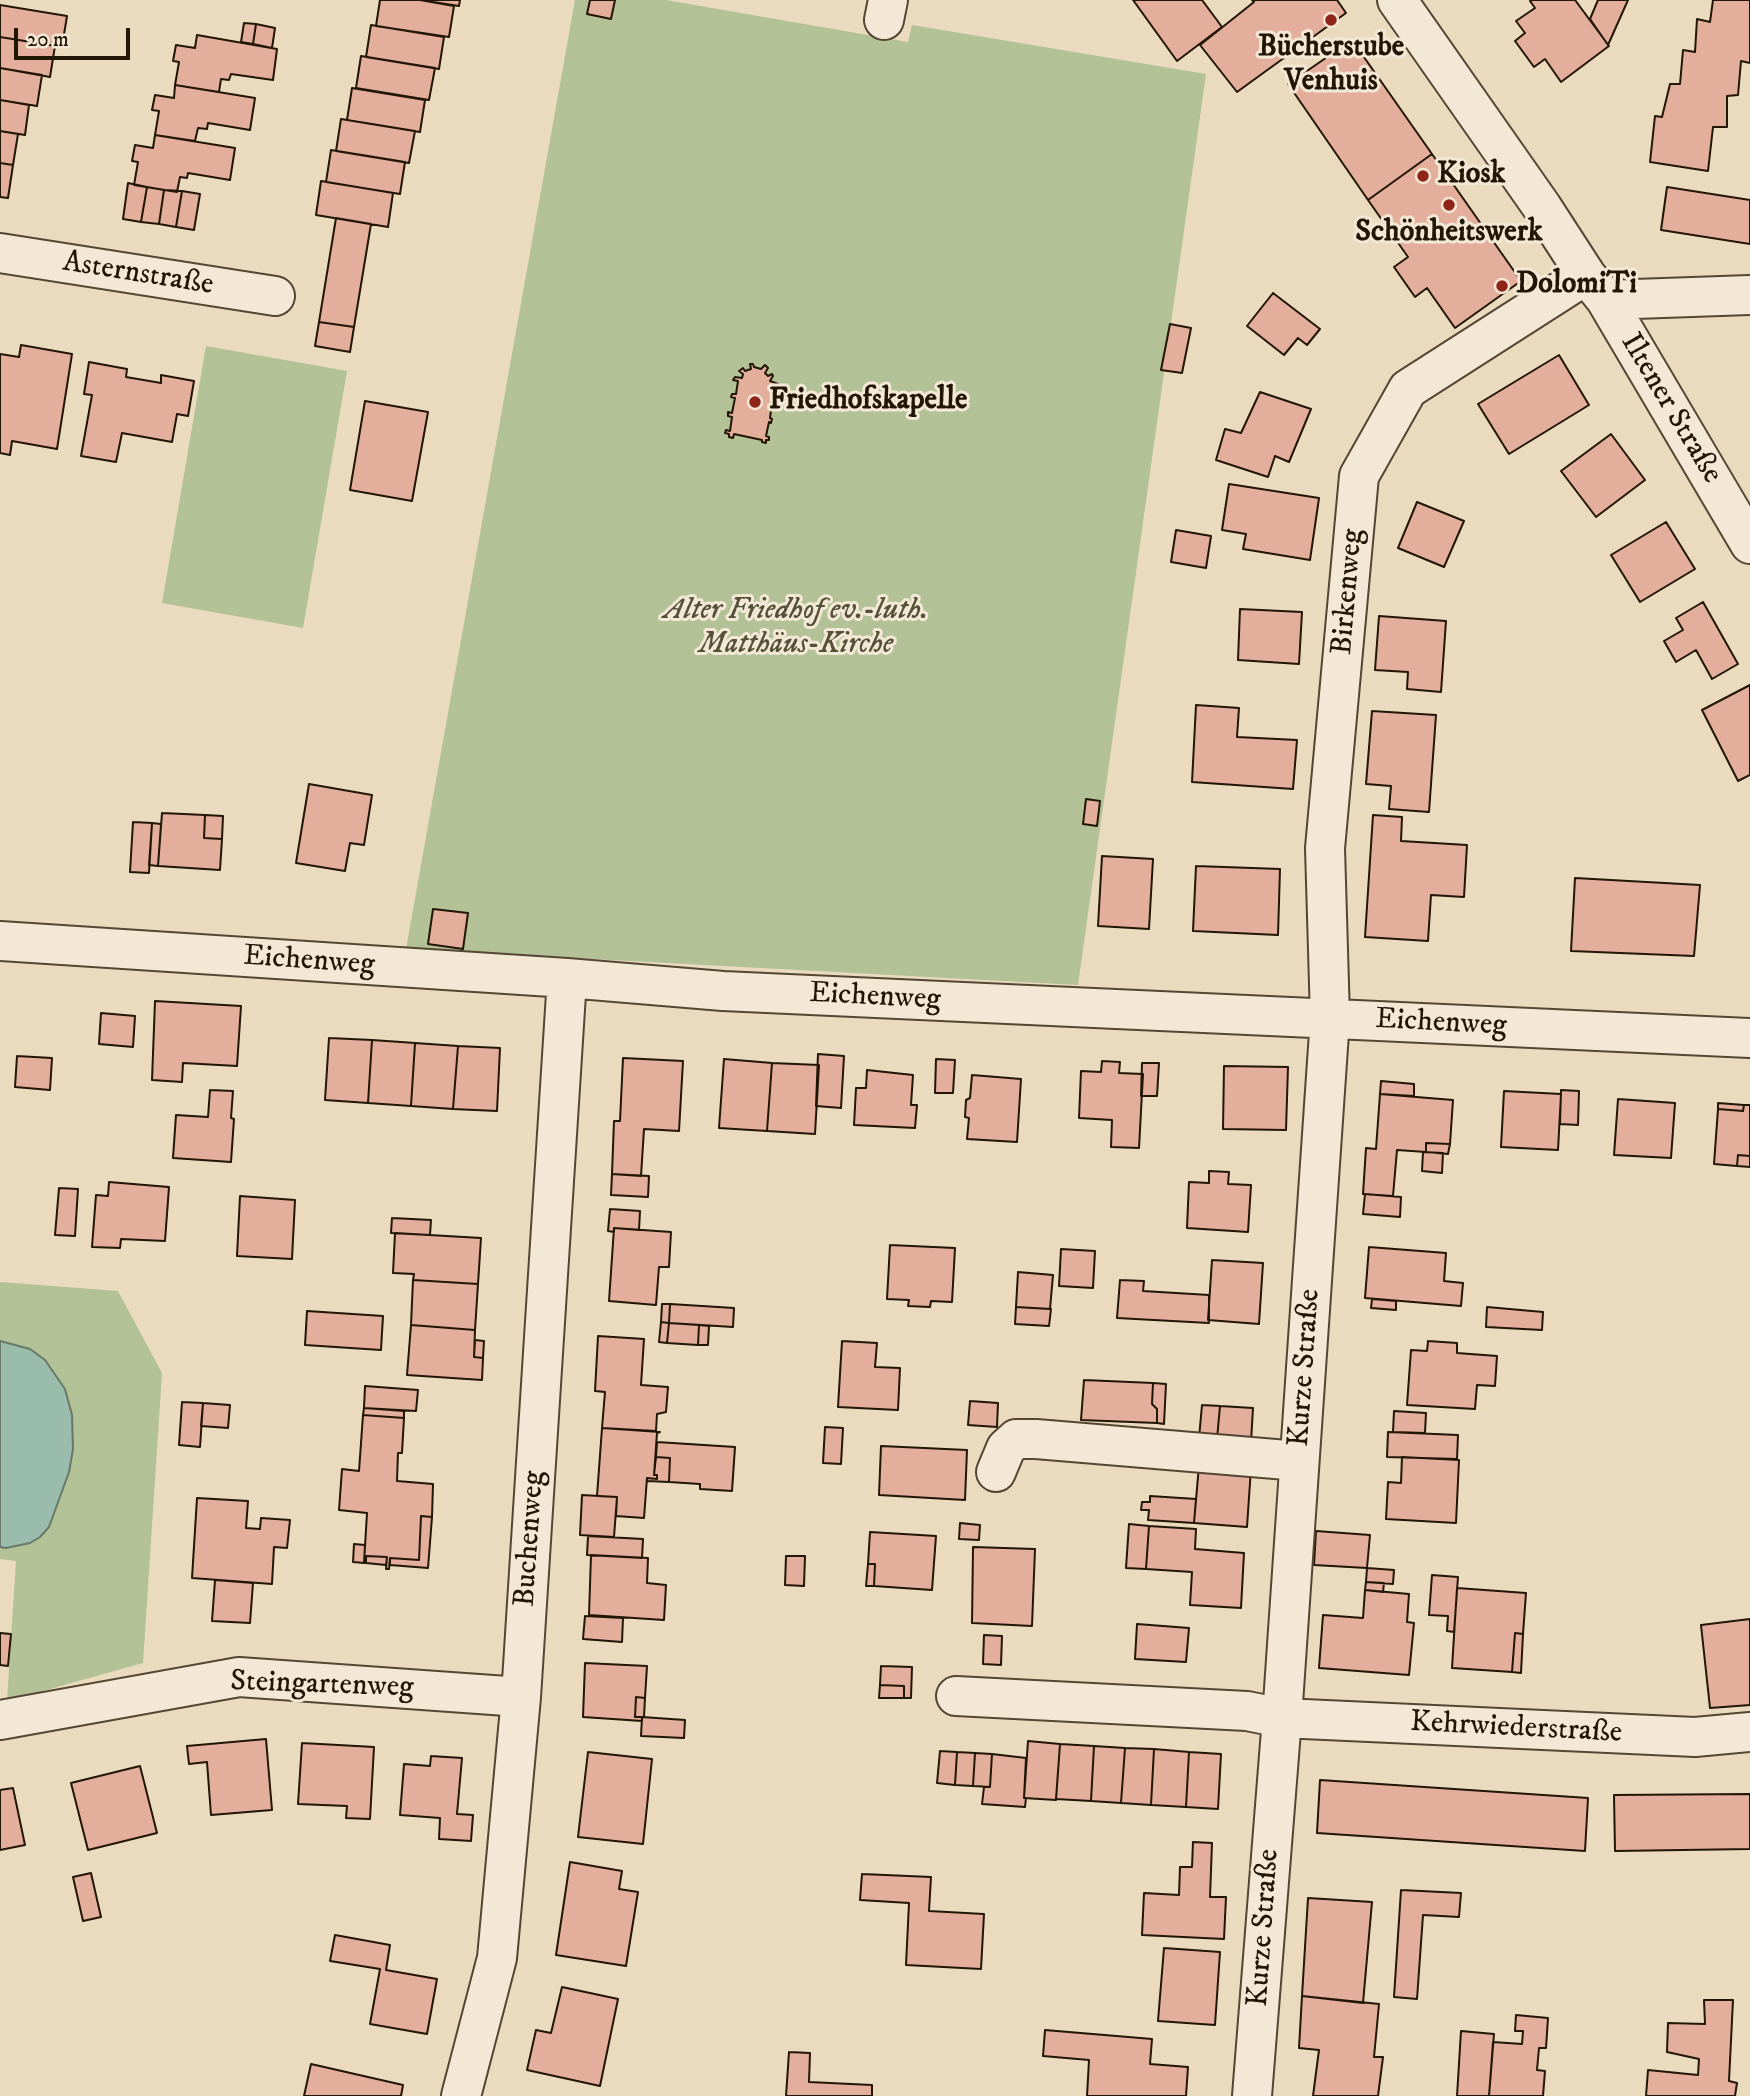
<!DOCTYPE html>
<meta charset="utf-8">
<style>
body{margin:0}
#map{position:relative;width:1750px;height:2096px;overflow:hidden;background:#ebdbbe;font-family:"IM FELL DW Pica",serif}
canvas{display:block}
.scale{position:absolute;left:14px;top:28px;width:116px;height:32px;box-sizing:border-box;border:4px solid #211504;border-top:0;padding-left:9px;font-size:21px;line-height:24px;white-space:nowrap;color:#211504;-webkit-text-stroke:5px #f2e8d5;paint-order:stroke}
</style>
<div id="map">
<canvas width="1750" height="2096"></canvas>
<div class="scale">20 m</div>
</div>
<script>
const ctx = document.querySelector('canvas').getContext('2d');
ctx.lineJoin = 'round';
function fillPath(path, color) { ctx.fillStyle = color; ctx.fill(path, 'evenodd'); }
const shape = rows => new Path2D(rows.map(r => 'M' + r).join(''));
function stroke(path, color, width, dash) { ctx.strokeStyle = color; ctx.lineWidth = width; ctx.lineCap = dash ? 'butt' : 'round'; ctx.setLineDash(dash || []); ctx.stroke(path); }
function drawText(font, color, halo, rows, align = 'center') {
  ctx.font = font + ' "IM FELL DW Pica",serif'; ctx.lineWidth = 6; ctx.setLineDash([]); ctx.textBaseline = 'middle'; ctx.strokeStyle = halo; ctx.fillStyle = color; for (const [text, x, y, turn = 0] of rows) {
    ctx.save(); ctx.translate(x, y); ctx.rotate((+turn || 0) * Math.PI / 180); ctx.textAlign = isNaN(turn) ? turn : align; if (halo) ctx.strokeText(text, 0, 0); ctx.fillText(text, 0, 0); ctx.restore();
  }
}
fillPath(shape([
 [575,0,666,0,908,42,912,25,1206,74,1078,985,406,949],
 [206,346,347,371,303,628,162,603],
 [0,1282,118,1291,162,1373,143,1663,7,1701,16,1561,0,1559]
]), '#b2c196');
const water = shape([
 [0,1341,30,1349,45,1360,65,1389,72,1415,73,1449,69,1472,49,1527,40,1537,30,1543,6,1548,0,1547,0,1341]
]);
fillPath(water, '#99bcac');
stroke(water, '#697969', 2);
const building = shape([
 [380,0,420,0,454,6,449,37,376,26,380,0],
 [420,0,460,0,459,6,420,0],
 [590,0,615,0,611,19,587,14,590,0],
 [1133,0,1202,0,1222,27,1177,61,1133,0],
 [1252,0,1337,0,1346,13,1237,92,1200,45,1254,2,1252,0],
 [1532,0,1575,0,1609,46,1561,82,1545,59,1534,67,1515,41,1525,33,1516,21,1535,8,1530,1,1532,0],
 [1598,0,1628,0,1608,45,1590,19,1598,0],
 [1713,0,1750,0,1750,63,1741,61,1738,95,1727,96,1727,127,1713,127,1708,171,1650,162,1655,116,1662,117,1670,84,1680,84,1683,50,1695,52,1697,19,1710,22,1713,0],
 [0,5,67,16,62,47,0,37,0,5],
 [244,23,256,24,253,44,241,42,244,23],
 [256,24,275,28,272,48,253,44,256,24],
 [371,25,444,37,439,69,366,57,371,25],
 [197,35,277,49,273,80,231,74,229,80,221,79,219,92,175,85,179,62,173,61,176,45,195,48,197,35],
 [0,37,55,46,50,77,0,68,0,37],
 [1352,40,1432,154,1368,200,1288,84,1352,40],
 [361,56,435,68,429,100,356,88,361,56],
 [0,68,42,75,37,106,0,100,0,68],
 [175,85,255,98,250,130,208,123,207,129,198,128,195,141,155,135,159,111,152,110,155,95,174,98,175,85],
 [352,88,425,100,420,132,347,120,352,88],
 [0,100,29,105,25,135,0,131,0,100],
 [341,119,415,131,409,163,336,151,341,119],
 [0,131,18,134,13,165,0,163,0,131],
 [155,135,235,148,230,180,188,173,187,178,180,177,177,192,134,185,138,162,132,161,135,145,153,148,155,135],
 [331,150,405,162,400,194,326,182,331,150],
 [1432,154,1521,281,1455,328,1427,288,1415,297,1394,267,1408,257,1368,200,1432,154],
 [0,163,13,165,8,198,0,197,0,163],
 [321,181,393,193,388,227,316,215,321,181],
 [128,183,147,187,141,222,123,219,128,183],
 [147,187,164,190,159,224,141,222,147,187],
 [1667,187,1750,200,1750,244,1661,230,1667,187],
 [164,190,182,191,176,227,159,224,164,190],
 [182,191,200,194,194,230,176,227,182,191],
 [336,218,371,224,354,327,319,322,336,218],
 [1273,293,1320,329,1307,345,1298,338,1284,355,1247,326,1273,293],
 [319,322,354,327,350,352,315,346,319,322],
 [1170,324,1191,328,1182,373,1161,370,1170,324],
 [21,345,72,354,57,449,12,441,10,455,0,453,0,354,19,357,21,345],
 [1559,355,1589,405,1509,454,1478,404,1559,355],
 [89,362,127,369,126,377,161,383,161,375,194,381,188,416,177,414,172,442,122,433,116,462,81,456,92,395,84,394,89,362],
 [750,364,753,364,754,367,761,369,765,365,768,368,765,373,768,376,772,374,773,376,770,381,778,384,777,386,775,386,772,400,775,400,775,404,772,403,770,418,772,419,771,423,769,422,766,436,769,437,769,440,766,440,766,443,762,442,762,440,734,434,733,438,729,437,729,434,725,433,726,430,730,431,732,417,728,416,728,412,732,413,735,398,731,397,732,394,736,394,738,381,733,380,735,377,742,378,743,374,739,371,743,368,745,371,751,369,750,364],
 [1260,392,1311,409,1289,462,1275,456,1268,477,1216,460,1225,429,1241,433,1260,392],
 [365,401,428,412,412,501,350,490,365,401],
 [1611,434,1645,480,1596,517,1561,471,1611,434],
 [1229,484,1319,498,1310,560,1243,549,1246,534,1222,530,1229,484],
 [1417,502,1464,521,1444,567,1398,548,1417,502],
 [1666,522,1695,569,1640,602,1611,555,1666,522],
 [1176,530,1211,536,1206,568,1171,562,1176,530],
 [1703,602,1738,664,1712,679,1696,650,1676,662,1664,641,1683,630,1676,618,1703,602],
 [1240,609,1302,612,1299,664,1238,660,1240,609],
 [1379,616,1446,621,1441,692,1407,689,1408,672,1375,670,1379,616],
 [1750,685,1750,775,1738,781,1702,710,1750,685],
 [1196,705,1239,708,1237,737,1297,740,1293,789,1192,782,1196,705],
 [1372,711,1436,715,1429,812,1389,809,1391,786,1366,784,1372,711],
 [309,784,372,795,364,845,350,843,345,871,296,863,309,784],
 [1086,799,1100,801,1097,826,1083,824,1086,799],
 [162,813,205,815,204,838,222,839,220,870,158,866,162,813],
 [205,815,223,816,222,839,204,838,205,815],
 [1373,815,1402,817,1401,841,1467,845,1464,897,1431,895,1428,941,1365,937,1373,815],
 [133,822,152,823,149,873,130,872,133,822],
 [152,823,161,824,158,866,149,865,152,823],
 [1102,856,1153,859,1149,929,1098,926,1102,856],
 [1196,866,1280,869,1278,935,1193,931,1196,866],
 [1575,878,1700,885,1694,956,1571,951,1575,878],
 [433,909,468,913,463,949,428,944,433,909],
 [155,1001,241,1006,237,1066,183,1063,182,1082,152,1080,155,1001],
 [101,1013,135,1016,133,1047,99,1044,101,1013],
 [329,1038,372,1040,368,1103,325,1100,329,1038],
 [372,1040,415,1043,411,1106,368,1103,372,1040],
 [415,1043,458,1046,453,1109,411,1106,415,1043],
 [458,1046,500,1048,497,1111,453,1109,458,1046],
 [818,1054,844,1056,841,1108,816,1106,818,1054],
 [17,1056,52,1058,50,1090,15,1087,17,1056],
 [623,1058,683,1061,679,1131,644,1129,641,1176,612,1174,614,1121,620,1121,623,1058],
 [724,1059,772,1063,767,1131,719,1128,724,1059],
 [936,1059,955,1060,953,1093,935,1093,936,1059],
 [1102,1061,1120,1062,1119,1073,1143,1074,1139,1148,1111,1147,1112,1120,1079,1118,1081,1071,1101,1072,1102,1061],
 [772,1063,819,1065,815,1134,767,1131,772,1063],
 [1142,1063,1159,1063,1157,1096,1141,1096,1142,1063],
 [1224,1066,1288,1067,1286,1130,1223,1129,1224,1066],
 [867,1070,913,1075,911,1105,917,1105,915,1128,854,1125,856,1088,866,1088,867,1070],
 [972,1075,1021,1079,1017,1142,967,1139,969,1118,965,1117,966,1100,970,1098,972,1075],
 [1381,1081,1414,1084,1414,1096,1380,1094,1381,1081],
 [210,1090,233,1091,231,1118,234,1119,231,1162,173,1158,176,1115,208,1117,210,1090],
 [1561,1090,1579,1091,1578,1125,1560,1124,1561,1090],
 [1504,1091,1561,1094,1558,1150,1501,1147,1504,1091],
 [1380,1094,1453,1100,1450,1144,1426,1143,1426,1152,1397,1150,1393,1196,1363,1194,1366,1148,1376,1149,1380,1094],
 [1618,1099,1675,1103,1671,1158,1614,1155,1618,1099],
 [1718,1103,1744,1105,1743,1111,1718,1109,1718,1103],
 [1744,1105,1750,1105,1750,1156,1738,1155,1737,1166,1714,1164,1718,1109,1743,1111,1744,1105],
 [1426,1143,1450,1144,1448,1154,1426,1152,1426,1143],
 [1423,1152,1443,1153,1442,1173,1422,1171,1423,1152],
 [1738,1155,1750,1156,1750,1167,1737,1166,1738,1155],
 [1209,1171,1229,1172,1228,1184,1251,1185,1248,1232,1187,1228,1189,1182,1209,1183,1209,1171],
 [612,1174,649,1176,648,1197,611,1195,612,1174],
 [109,1182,169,1187,165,1241,121,1239,120,1248,92,1247,96,1195,108,1196,109,1182],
 [59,1188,78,1189,75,1236,55,1235,59,1188],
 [1365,1194,1401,1197,1400,1217,1363,1214,1365,1194],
 [240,1196,295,1200,292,1259,237,1256,240,1196],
 [610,1209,640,1211,639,1230,614,1228,614,1232,608,1231,610,1209],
 [392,1218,431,1220,430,1235,391,1233,392,1218],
 [614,1228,671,1232,669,1267,659,1267,656,1305,609,1301,614,1228],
 [395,1233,481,1238,478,1284,413,1280,414,1274,393,1273,395,1233],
 [890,1245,955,1248,952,1302,931,1301,930,1307,908,1306,909,1300,887,1299,890,1245],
 [1369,1247,1446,1253,1444,1281,1463,1283,1461,1306,1365,1298,1369,1247],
 [1061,1249,1095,1251,1093,1288,1059,1286,1061,1249],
 [1212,1260,1263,1263,1259,1324,1208,1320,1212,1260],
 [1018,1272,1053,1275,1050,1309,1016,1307,1018,1272],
 [413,1280,478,1284,475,1330,411,1325,413,1280],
 [1120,1280,1144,1281,1143,1291,1209,1295,1209,1323,1117,1318,1120,1280],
 [1372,1299,1396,1301,1396,1310,1371,1308,1372,1299],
 [662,1304,670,1304,669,1323,661,1322,662,1304],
 [670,1304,734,1308,733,1327,669,1323,670,1304],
 [1016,1307,1051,1309,1049,1326,1015,1324,1016,1307],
 [1487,1307,1543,1312,1542,1330,1486,1327,1487,1307],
 [307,1311,383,1316,381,1350,305,1345,307,1311],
 [661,1322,669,1323,667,1343,659,1342,661,1322],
 [669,1323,699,1325,698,1345,667,1343,669,1323],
 [411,1325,475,1330,474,1357,483,1358,482,1380,407,1375,411,1325],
 [699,1325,709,1326,708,1345,698,1345,699,1325],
 [598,1336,644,1339,641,1385,668,1387,666,1412,657,1414,656,1431,602,1428,605,1392,595,1391,598,1336],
 [475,1340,484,1341,483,1358,474,1357,475,1340],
 [842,1341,877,1343,875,1367,900,1368,898,1410,838,1407,842,1341],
 [1428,1341,1457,1343,1457,1353,1497,1356,1495,1386,1477,1385,1475,1409,1407,1405,1411,1350,1427,1351,1428,1341],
 [1084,1380,1153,1383,1152,1404,1157,1409,1157,1423,1081,1420,1084,1380],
 [1153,1383,1166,1384,1164,1424,1157,1423,1157,1409,1152,1404,1153,1383],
 [365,1386,418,1390,416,1411,364,1408,365,1386],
 [970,1401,998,1403,997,1427,968,1425,970,1401],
 [182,1402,203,1403,200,1447,179,1445,182,1402],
 [203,1403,230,1405,228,1428,201,1426,203,1403],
 [1202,1405,1220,1406,1217,1439,1199,1438,1202,1405],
 [1220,1406,1253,1408,1251,1442,1217,1439,1220,1406],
 [364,1408,404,1411,404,1418,363,1415,364,1408],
 [1394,1411,1426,1413,1425,1433,1393,1432,1394,1411],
 [363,1415,404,1418,402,1453,398,1453,397,1481,433,1484,432,1517,421,1516,419,1560,390,1558,389,1569,386,1569,387,1557,366,1556,366,1563,364,1563,367,1513,339,1510,342,1469,359,1471,363,1415],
 [825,1427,843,1428,841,1464,823,1463,825,1427],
 [602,1428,660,1432,657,1433,654,1475,657,1475,657,1479,647,1478,644,1518,616,1516,617,1497,597,1496,602,1428],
 [1388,1432,1458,1435,1457,1459,1387,1457,1388,1432],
 [657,1442,735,1447,732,1491,700,1489,700,1484,669,1482,670,1458,656,1457,657,1442],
 [881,1446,967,1450,965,1500,879,1495,881,1446],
 [656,1457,670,1458,669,1482,647,1481,647,1478,657,1479,657,1475,654,1475,656,1457],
 [1402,1457,1459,1460,1456,1523,1386,1519,1388,1482,1401,1483,1402,1457],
 [1199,1465,1251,1468,1247,1527,1194,1523,1199,1465],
 [582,1495,617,1497,614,1537,580,1535,582,1495],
 [1150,1496,1196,1499,1194,1523,1148,1520,1149,1510,1141,1510,1142,1502,1150,1502,1150,1496],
 [197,1498,248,1501,246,1528,260,1529,261,1518,290,1520,287,1548,274,1547,272,1584,192,1578,197,1498],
 [421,1516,432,1517,428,1568,390,1565,390,1558,419,1560,421,1516],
 [960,1523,980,1525,979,1540,959,1539,960,1523],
 [1129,1524,1149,1526,1146,1569,1126,1568,1129,1524],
 [1149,1526,1196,1529,1195,1549,1244,1553,1241,1608,1190,1605,1192,1572,1146,1569,1149,1526],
 [1316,1531,1370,1535,1367,1568,1314,1565,1316,1531],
 [870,1532,936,1536,932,1590,874,1586,875,1564,868,1564,870,1532],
 [588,1536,643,1539,642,1558,587,1555,588,1536],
 [354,1544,365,1545,364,1563,353,1562,354,1544],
 [973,1547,1035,1549,1032,1626,972,1623,973,1547],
 [591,1555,648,1558,647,1583,666,1585,664,1620,589,1615,591,1555],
 [366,1556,387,1557,386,1565,366,1563,366,1556],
 [786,1556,805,1556,804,1586,785,1585,786,1556],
 [868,1564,875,1564,874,1586,866,1586,868,1564],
 [1367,1568,1394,1570,1393,1584,1366,1582,1367,1568],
 [1432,1575,1458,1577,1454,1632,1447,1631,1448,1616,1429,1615,1432,1575],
 [215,1580,253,1583,250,1623,212,1621,215,1580],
 [1366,1582,1384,1583,1383,1592,1365,1590,1366,1582],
 [1457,1588,1526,1593,1523,1634,1515,1633,1512,1672,1452,1668,1457,1588],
 [1365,1590,1409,1594,1407,1622,1414,1623,1409,1675,1319,1668,1323,1615,1363,1618,1365,1590],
 [585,1616,623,1618,622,1642,583,1639,585,1616],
 [1750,1619,1750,1705,1710,1708,1701,1625,1750,1619],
 [1137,1624,1189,1628,1186,1662,1135,1659,1137,1624],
 [0,1633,11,1634,8,1666,0,1665,0,1633],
 [1515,1633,1523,1634,1521,1673,1512,1672,1515,1633],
 [984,1635,1002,1636,1001,1665,983,1664,984,1635],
 [585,1663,647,1666,645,1698,636,1697,635,1717,642,1717,642,1721,583,1717,585,1663],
 [881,1666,912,1667,911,1698,904,1698,904,1686,880,1685,881,1666],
 [880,1685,904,1686,904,1698,879,1698,880,1685],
 [636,1697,645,1698,644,1717,635,1717,636,1697],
 [642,1717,685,1720,684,1738,641,1736,642,1717],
 [266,1739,272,1810,211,1815,207,1762,189,1764,187,1746,266,1739],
 [1028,1741,1060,1744,1056,1800,1024,1798,1028,1741],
 [302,1743,374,1747,370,1819,346,1818,347,1806,298,1804,302,1743],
 [1060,1744,1094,1746,1091,1801,1056,1799,1060,1744],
 [1094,1746,1125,1748,1121,1803,1091,1801,1094,1746],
 [1125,1748,1154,1749,1151,1805,1121,1803,1125,1748],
 [1154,1749,1189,1752,1186,1807,1151,1805,1154,1749],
 [940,1751,957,1752,955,1785,937,1783,940,1751],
 [588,1752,652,1759,643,1844,578,1837,588,1752],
 [957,1752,975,1753,973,1786,955,1785,957,1752],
 [1189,1752,1221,1754,1218,1809,1186,1807,1189,1752],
 [975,1753,992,1754,990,1787,973,1786,975,1753],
 [992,1754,1026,1758,1024,1798,1026,1798,1025,1807,982,1804,984,1787,990,1787,992,1754],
 [431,1756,462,1758,457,1814,473,1815,471,1841,439,1839,440,1818,400,1815,404,1764,430,1766,431,1756],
 [140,1766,157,1833,88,1850,71,1783,140,1766],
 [1320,1780,1588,1798,1585,1851,1317,1833,1320,1780],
 [13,1788,25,1845,0,1850,0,1790,13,1788],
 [1750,1794,1750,1849,1615,1851,1614,1795,1750,1794],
 [1193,1842,1212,1843,1210,1897,1226,1897,1224,1939,1142,1935,1144,1893,1179,1895,1180,1867,1192,1867,1193,1842],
 [570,1862,622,1871,619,1889,638,1892,626,1966,556,1955,570,1862],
 [91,1873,101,1917,83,1921,73,1877,91,1873],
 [862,1874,931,1877,929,1911,984,1914,981,1969,906,1965,909,1903,860,1900,862,1874],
 [1401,1890,1461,1893,1459,1917,1423,1915,1417,1999,1394,1997,1401,1890],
 [1308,1898,1372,1902,1363,2003,1302,1996,1308,1898],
 [335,1935,390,1945,386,1970,437,1979,427,2034,370,2024,380,1969,330,1961,335,1935],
 [1164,1948,1220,1952,1215,2025,1158,2021,1164,1948],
 [562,1987,618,1999,600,2086,527,2070,536,2030,551,2033,562,1987],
 [1302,1996,1379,2004,1374,2057,1383,2057,1378,2096,1313,2096,1319,2050,1299,2048,1302,1996],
 [1704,2000,1733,2000,1729,2081,1737,2083,1735,2096,1646,2096,1648,2070,1698,2075,1699,2059,1667,2052,1668,2023,1705,2024,1704,2000],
 [1516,2015,1548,2018,1546,2048,1539,2048,1537,2070,1545,2071,1543,2096,1489,2096,1493,2042,1522,2044,1523,2031,1515,2031,1516,2015],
 [1045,2030,1152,2039,1150,2064,1188,2067,1186,2096,1087,2096,1089,2060,1043,2056,1045,2030],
 [1461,2031,1494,2034,1489,2096,1457,2096,1461,2031],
 [789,2052,810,2053,809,2082,872,2085,872,2096,786,2096,789,2052],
 [311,2064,403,2085,401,2096,304,2096,311,2064]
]);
fillPath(building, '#e4ae9c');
stroke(building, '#211504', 2);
const minor = shape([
 [1397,0,1542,207,1586,275,1606,300,1750,544],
 [884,20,888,0],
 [0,253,275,296],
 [1606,300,1750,295],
 [0,941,567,978,723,991,1750,1038],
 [996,1472,1006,1448,1016,1439,1036,1439,1299,1461],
 [956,1696,1247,1711,1282,1718,1695,1737,1750,1732],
 [0,1720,239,1677,521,1697],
 [461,2096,497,1958,521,1697,567,978],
 [1252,2096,1282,1718,1330,1018,1325,848,1359,476,1408,389,1586,275]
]);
stroke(minor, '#544632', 42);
stroke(minor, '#f2e8d5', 38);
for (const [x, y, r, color] of [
 [1331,20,7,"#8f2418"],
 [1423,176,7,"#8f2418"],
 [1449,205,7,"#8f2418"],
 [1502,286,7,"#8f2418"],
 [755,402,7,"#8f2418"]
]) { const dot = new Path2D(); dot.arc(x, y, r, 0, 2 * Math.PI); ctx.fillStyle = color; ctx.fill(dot); stroke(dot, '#f2e8d5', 2.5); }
drawText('bold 30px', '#211504', '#f2e8d5', [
 ["Bücherstube",1331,49,"center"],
 ["Venhuis",1331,83,"center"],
 ["Kiosk",1437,176],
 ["Schönheitswerk",1449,234,"center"],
 ["DolomiTi",1516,286],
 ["Friedhofskapelle",769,402]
], 'left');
drawText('30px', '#211504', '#f2e8d5', [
 ["Asternstraße",138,275,9],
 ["Iltener Straße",1670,409,59],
 ["Birkenweg",1349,592,-85],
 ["Eichenweg",309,962,4],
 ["Eichenweg",875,998,3],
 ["Eichenweg",1441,1024,3],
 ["Kurze Straße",1306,1368,-86],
 ["Buchenweg",531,1539,-86],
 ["Steingartenweg",322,1686,2],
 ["Kehrwiederstraße",1516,1729,3],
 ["Kurze Straße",1265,1928,-86]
]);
drawText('italic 30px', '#545137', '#f2e8d5', [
 ["Alter Friedhof ev.-luth.",796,612],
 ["Matthäus-Kirche",796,646]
]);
</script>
